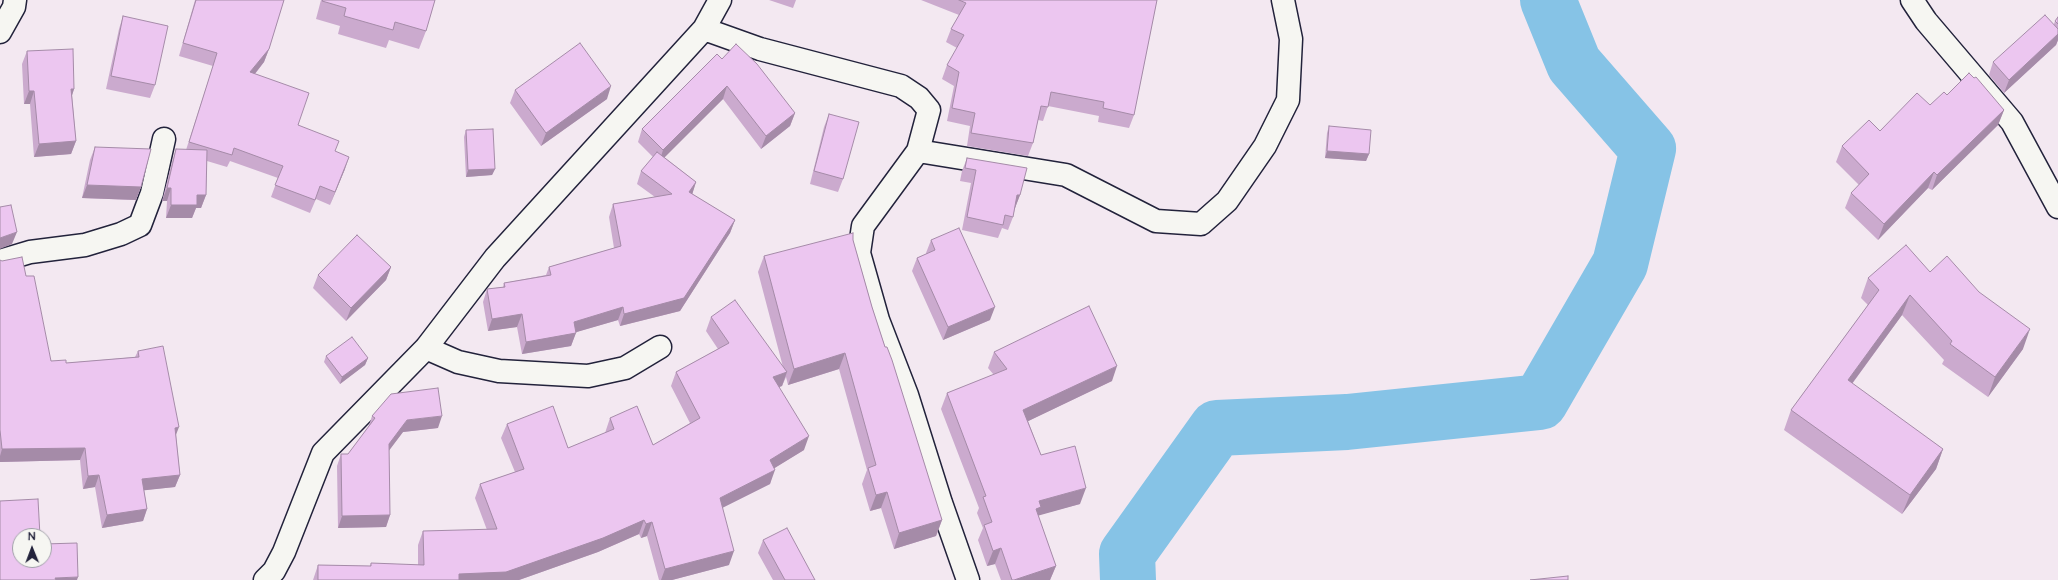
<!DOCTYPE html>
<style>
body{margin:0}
#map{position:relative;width:2058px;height:580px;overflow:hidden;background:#f3e8f1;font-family:"Architects Daughter",sans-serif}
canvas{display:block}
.north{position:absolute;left:12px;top:528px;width:40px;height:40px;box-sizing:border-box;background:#f6f6f2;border:1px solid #a1a1a9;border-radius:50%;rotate:359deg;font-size:11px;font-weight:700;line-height:16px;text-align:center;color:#22223b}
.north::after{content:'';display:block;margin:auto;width:14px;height:18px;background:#22223b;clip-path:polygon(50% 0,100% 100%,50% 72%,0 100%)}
</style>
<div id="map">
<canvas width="2058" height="580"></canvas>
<div class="north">N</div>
</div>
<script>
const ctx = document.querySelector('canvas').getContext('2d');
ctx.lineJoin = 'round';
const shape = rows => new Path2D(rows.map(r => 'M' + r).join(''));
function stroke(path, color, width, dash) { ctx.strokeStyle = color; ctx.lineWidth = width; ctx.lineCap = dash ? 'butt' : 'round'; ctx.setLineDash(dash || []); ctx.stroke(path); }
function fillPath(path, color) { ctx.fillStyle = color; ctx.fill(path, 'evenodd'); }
stroke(shape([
 [1128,580,1127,554,1217,428,1347,422,1540,402,1620,264,1648,149,1574,64,1548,0]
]), '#86c3e6', 56);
const street = shape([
 [1912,0,1926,21,2012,122,2058,207],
 [704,29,760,49,901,86,919,98,929,110,918,151,863,226,859,253,878,320,907,395,941,503,968,580],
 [0,32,14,7,15,0],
 [918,151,1066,175,1156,221,1201,224,1227,201,1265,146,1288,100,1291,39,1283,0],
 [0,261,30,252,85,245,121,234,140,225,152,193,164,139],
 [426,348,458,362,499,371,588,376,625,368,660,347],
 [265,580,274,571,284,552,323,453,426,348,495,258,704,29,720,0]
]);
stroke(street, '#22223b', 25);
stroke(street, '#f6f6f2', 22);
fillPath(shape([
 [195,0,284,0,269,49,264,62,255,74,298,125,335,151,345,169,330,205,316,199,310,213,271,197,278,178,230,161,227,167,207,161,206,195,201,208,196,208,192,218,166,218,167,201,162,201,172,162,176,149,186,150,213,66,179,56],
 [321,0,435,0,426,31,419,49,389,40,386,48,338,34,340,26,316,19],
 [769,0,796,0,793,8],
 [921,0,1157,0,1134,115,1129,128,1098,122,1099,116,1048,106,1043,121,1038,120,1033,143,1028,156,967,146,970,126,947,121,954,86,942,79,947,65,957,48,946,42,951,29,959,15],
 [123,16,155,85,150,98,106,89,119,29],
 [2058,17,2058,40,2056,45,2004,93,1989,75,1993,62,2054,24,2055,21],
 [27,51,74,89,72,95,76,141,71,154,34,157,30,104,24,104,22,64],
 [722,59,795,113,790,126,761,149,723,99,664,157,696,182,692,194,735,220,730,233,680,311,620,326,618,320,576,332,571,346,522,354,517,327,488,331,483,302,487,289,503,287,504,283,546,275,549,267,614,248,609,217,613,204,655,197,637,184,641,171,653,157,638,142,642,129],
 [515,90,607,99,541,146,510,103],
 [1947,95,2004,110,1998,125,1932,190,1928,188,1878,240,1845,208,1851,193,1859,185,1836,162,1842,146,1880,131,1930,105],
 [829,114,843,179,838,192,810,184,824,127],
 [1329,126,1369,154,1366,161,1325,158,1327,133],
 [466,130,495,169,492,175,466,177,464,137],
 [95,147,141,187,136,200,82,198,90,160],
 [967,158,1020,195,1015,208,1013,217,1008,230,1002,228,998,238,962,230,971,183,960,181,962,171],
 [853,240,872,307,942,520,936,536,894,549,881,508,870,511,862,484,867,470,839,369,788,385,786,377,782,386,779,387,804,450,774,468,770,484,722,508,729,565,672,580,659,580,647,536,641,538,639,534,598,552,519,580,313,580,318,565,370,566,371,563,418,565,418,545,423,531,487,530,475,498,480,484,515,472,501,438,507,424,568,448,605,433,610,418,653,445,690,423,671,386,676,372,718,349,706,331,711,317,783,367,758,272,764,256],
 [931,240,990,320,943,340,912,271,917,258,926,254,926,253],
 [0,260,26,276,51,361,66,363,135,357,138,351,176,435,180,475,175,487,144,490,147,509,143,521,102,528,95,487,83,489,80,460,0,462],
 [391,267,386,280,346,321,313,288,318,275],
 [1930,272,2023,349,1988,397,1942,364,1944,360,1902,315,1852,384,1943,449,1936,469,1902,514,1784,430,1791,410,1868,305,1861,298,1868,278],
 [994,352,1112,381,1028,421,1041,455,1080,504,1038,515,1056,566,1050,580,1001,580,995,564,987,566,978,540,983,528,977,513,979,508,941,409,947,393,994,375,988,368],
 [326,356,368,358,365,365,340,384,324,362],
 [372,416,438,428,403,432,389,450,390,515,386,527,338,528,337,466,341,454,348,454,368,428],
 [763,540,815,580,773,580,758,553]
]), '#cbaace');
fillPath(shape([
 [2058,34,2058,40,2056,45,2004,93,2009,80],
 [269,49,264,62,246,85,250,72],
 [611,86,607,99,541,146,546,133],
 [727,86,723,99,659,163,663,150],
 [71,89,74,89,70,102],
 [29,91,34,91,30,104,24,104],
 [2004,110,1998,125,1932,190,1937,175],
 [795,113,790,126,761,149,766,136],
 [76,141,71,154,34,157,39,144],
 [1327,151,1369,154,1366,161,1325,158],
 [349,157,345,169,330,205,335,192],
 [495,169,492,175,466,177,468,170],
 [1934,172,1928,188,1878,240,1884,224],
 [696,182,692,195,689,192],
 [87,185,141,187,136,200,82,198],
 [167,188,171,188,167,201,162,201],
 [197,195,206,195,201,208,196,208,192,218,166,218,171,205],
 [1017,195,1020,195,1015,208,1013,208],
 [735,220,730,233,680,311,620,326,624,314],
 [17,232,12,244,0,249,0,238],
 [391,267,386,280,346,321,351,308],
 [1910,295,1902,315,1840,400,1848,380],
 [623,307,618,320,570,334,576,333,571,346,522,354,526,342,574,322],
 [995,307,990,320,943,340,948,327],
 [522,314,517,327,488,331,492,319],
 [2030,329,2023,349,1988,397,1995,377],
 [845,353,839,369,788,385,794,369],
 [368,358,365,365,340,384,342,377],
 [1117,366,1112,381,1018,426,1023,410],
 [787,372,782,386,768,391,773,377],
 [442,416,438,428,403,432,385,456,389,444,407,420],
 [179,427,174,440,175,428],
 [809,436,804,450,765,474,770,460],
 [85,448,80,460,0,462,0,456,2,449],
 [1943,449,1936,469,1902,514,1910,495],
 [775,470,770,484,714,512,720,498],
 [99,475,95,487,83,489,88,476],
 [180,475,175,487,138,491,142,479],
 [1086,488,1080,504,1037,516,1030,524,1039,501],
 [887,492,881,508,870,511,876,495],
 [147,509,143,521,102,528,107,515],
 [390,515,386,527,338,528,342,516],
 [644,520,639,534,598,552,519,580,457,580,459,574],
 [942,520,936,536,894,549,899,533],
 [652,522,647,536,641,538,646,524],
 [1001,548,995,564,987,566,993,551],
 [734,551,729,565,672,580,661,580,665,569],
 [1056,566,1050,580,1014,580],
 [78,577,77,580,54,580,55,578]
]), '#a58ba8');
const building = shape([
 [196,0,284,0,269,49,250,72,309,93,298,125,339,141,335,151,349,157,335,192,320,186,315,200,275,185,283,166,234,148,232,155,189,142,217,53,183,43,196,0],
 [323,0,435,0,426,31,395,22,393,30,344,16,346,8,322,1,323,0],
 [959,0,1157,0,1134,115,1103,108,1104,102,1051,92,1048,107,1041,106,1033,143,971,133,975,113,952,108,959,72,947,65,964,35,951,29,966,3,959,0],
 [2045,15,2058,29,2058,34,2009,80,1993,62,2045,15],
 [123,16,168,26,155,85,111,76,123,16],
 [2058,17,2058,24,2055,21,2058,17],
 [580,43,611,86,546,133,515,90,580,43],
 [736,44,757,64,795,113,766,136,727,86,663,150,642,129,717,54,722,59,736,44],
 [73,49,74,89,71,89,76,141,39,144,34,91,29,91,27,51,73,49],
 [1969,73,1974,78,1976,77,2004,110,1937,175,1934,172,1884,224,1851,193,1869,174,1842,146,1869,120,1880,131,1917,93,1930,105,1944,92,1947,95,1969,73],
 [829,114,859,122,843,179,814,171,829,114],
 [1329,126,1371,130,1369,154,1327,151,1329,126],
 [493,129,495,169,468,170,466,130,493,129],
 [95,147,151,149,141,187,87,185,95,147],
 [176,149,207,150,206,195,197,195,197,205,171,205,171,188,167,188,176,149],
 [657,152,696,182,689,192,735,220,684,298,624,314,623,307,574,322,576,333,526,342,522,314,492,319,487,289,505,287,504,283,551,275,549,267,621,246,613,204,672,194,641,171,657,152],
 [967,158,1027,168,1020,195,1017,195,1013,217,1005,215,1003,225,967,217,976,170,965,168,967,158],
 [11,205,17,232,0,238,0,207,11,205],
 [959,228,995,307,948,327,917,258,935,250,931,240,959,228],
 [853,233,853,240,872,307,885,347,887,347,892,360,942,520,899,533,887,492,876,495,868,468,876,465,845,353,794,369,764,256,853,233],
 [357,235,391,267,351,308,318,275,357,235],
 [1906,245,1930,272,1947,256,1979,292,2030,329,1995,377,1950,344,1952,341,1910,295,1848,380,1943,449,1910,495,1791,410,1879,290,1868,278,1906,245],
 [22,257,26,276,34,276,51,361,66,360,66,363,139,357,138,351,163,346,179,427,175,428,180,475,142,479,147,509,107,515,99,475,88,476,85,448,2,449,0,430,0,260,2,261,22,257],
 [735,300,787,372,773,377,809,436,770,460,775,470,720,498,734,551,665,569,652,522,646,524,644,520,603,538,506,572,459,574,459,580,318,580,318,565,371,566,371,563,424,565,423,531,497,529,480,484,524,469,507,424,553,406,568,448,614,429,610,418,637,406,653,445,700,418,676,372,729,343,711,317,735,300],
 [1089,306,1117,366,1023,410,1041,455,1075,446,1086,488,1039,501,1041,507,1036,509,1056,566,1014,580,1012,580,1001,548,993,551,984,525,992,522,983,497,986,496,947,393,1007,369,994,352,1089,306],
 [352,337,368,358,342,377,326,356,352,337],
 [438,388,442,416,407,420,389,444,390,515,342,516,341,454,348,454,375,418,372,416,391,394,438,388],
 [38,499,40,536,20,536,20,560,44,560,44,544,77,543,78,577,55,578,56,580,0,580,0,501,38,499],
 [787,528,815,580,785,580,763,540,787,528],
 [1568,576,1568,580,1530,580,1568,576]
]);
fillPath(building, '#ecc6f0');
stroke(building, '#a58ba8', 1);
</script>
